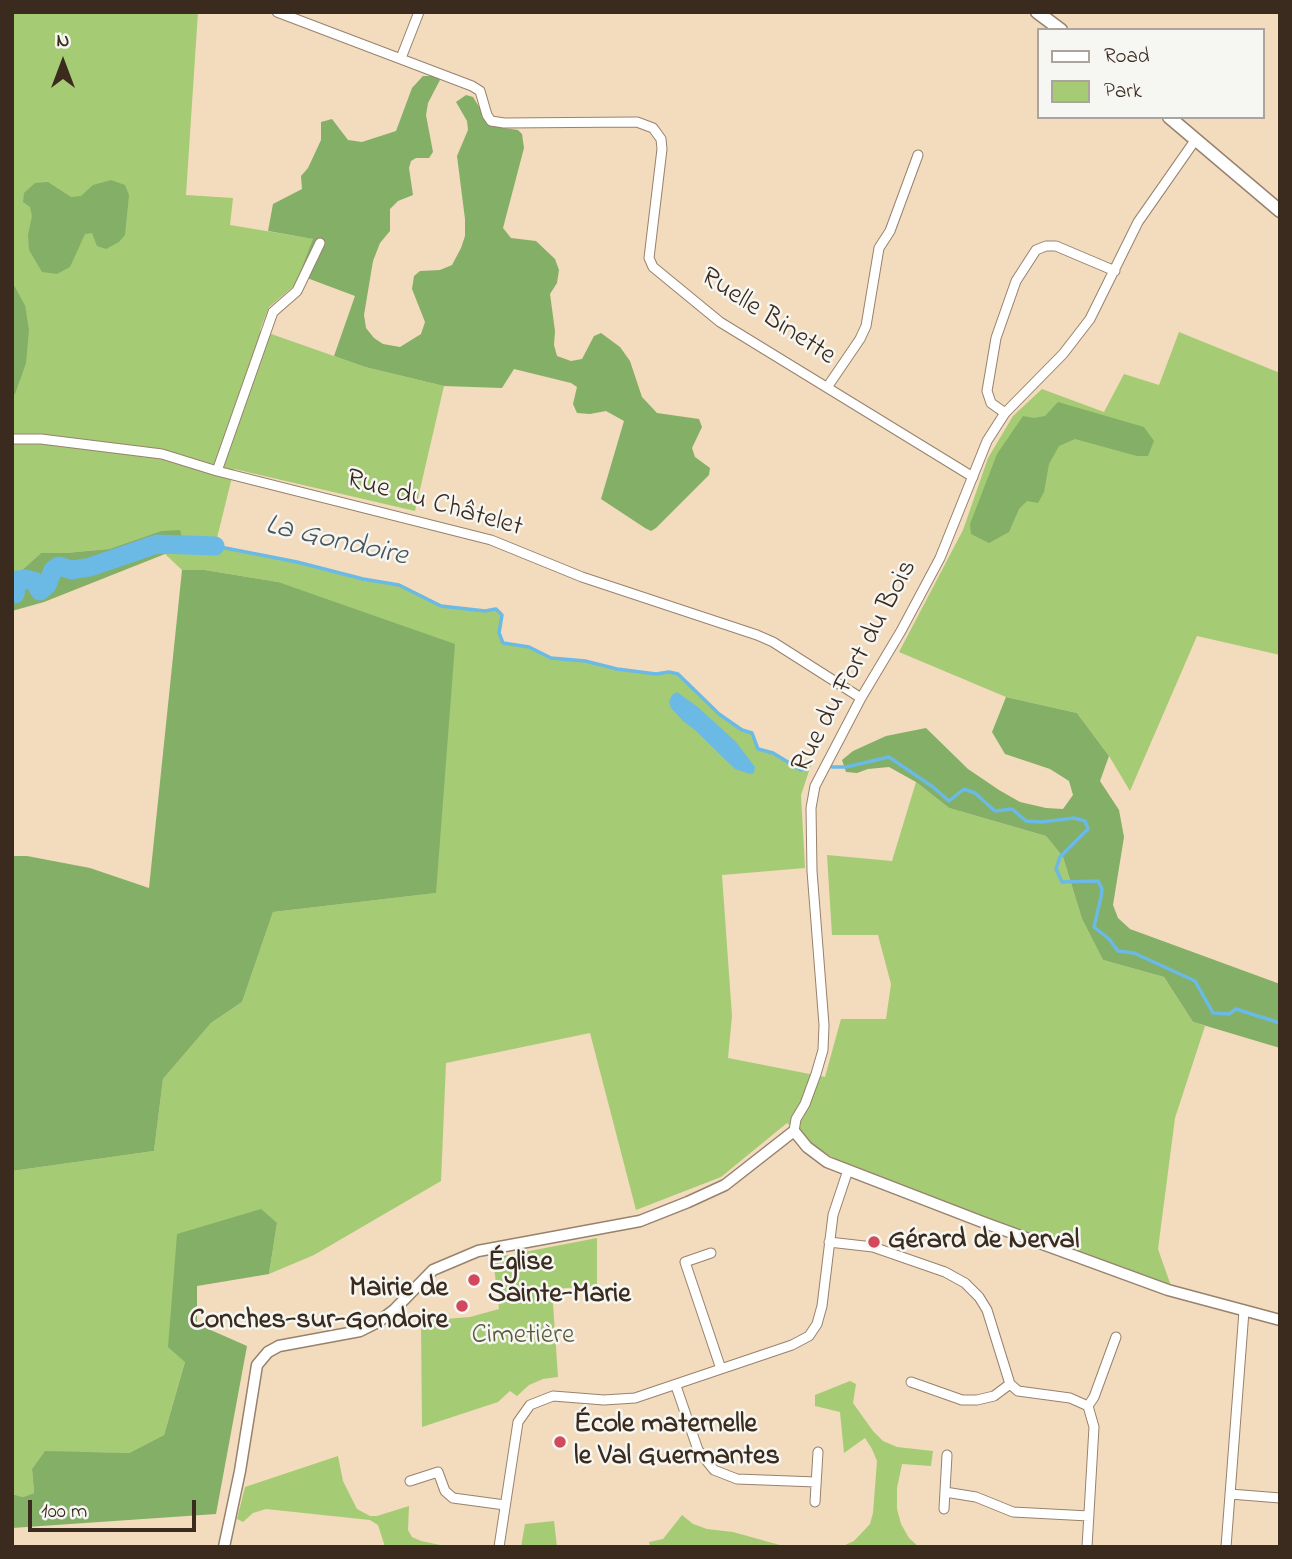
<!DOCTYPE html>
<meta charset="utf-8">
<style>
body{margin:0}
#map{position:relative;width:1292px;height:1559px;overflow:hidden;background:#f3dbbd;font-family:"Indie Flower",sans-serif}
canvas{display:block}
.frame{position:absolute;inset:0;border:14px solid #3b2a1e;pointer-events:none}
.legend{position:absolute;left:1037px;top:28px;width:228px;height:91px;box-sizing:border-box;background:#f6f6f2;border:2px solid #aba49d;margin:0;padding:9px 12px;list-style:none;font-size:21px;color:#3b2a1e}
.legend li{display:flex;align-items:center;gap:14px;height:35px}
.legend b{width:35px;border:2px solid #aba49d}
.north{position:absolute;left:28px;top:28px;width:70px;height:70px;-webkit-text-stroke:5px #f6f6f2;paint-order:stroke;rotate:0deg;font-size:19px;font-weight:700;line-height:28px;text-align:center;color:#3b2a1e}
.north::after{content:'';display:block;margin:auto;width:24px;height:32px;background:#3b2a1e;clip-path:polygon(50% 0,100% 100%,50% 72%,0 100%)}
.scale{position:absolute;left:28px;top:1500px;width:168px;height:32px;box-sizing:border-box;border:4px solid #3b2a1e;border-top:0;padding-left:9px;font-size:21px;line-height:24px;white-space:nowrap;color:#3b2a1e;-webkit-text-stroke:5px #f6f6f2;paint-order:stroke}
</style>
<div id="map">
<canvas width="1292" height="1559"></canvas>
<div class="frame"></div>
<ul class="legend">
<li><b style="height:9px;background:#fff"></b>Road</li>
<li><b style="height:19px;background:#a6cb75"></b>Park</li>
</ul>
<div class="north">N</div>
<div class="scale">100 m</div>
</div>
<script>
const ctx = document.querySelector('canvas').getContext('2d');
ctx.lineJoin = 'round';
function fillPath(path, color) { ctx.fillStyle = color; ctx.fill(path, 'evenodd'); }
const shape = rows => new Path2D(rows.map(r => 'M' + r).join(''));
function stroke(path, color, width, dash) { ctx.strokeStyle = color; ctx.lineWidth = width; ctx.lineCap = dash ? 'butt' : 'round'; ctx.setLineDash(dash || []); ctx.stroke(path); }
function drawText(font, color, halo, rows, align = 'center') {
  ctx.font = font + ' "Indie Flower",sans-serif'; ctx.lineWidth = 5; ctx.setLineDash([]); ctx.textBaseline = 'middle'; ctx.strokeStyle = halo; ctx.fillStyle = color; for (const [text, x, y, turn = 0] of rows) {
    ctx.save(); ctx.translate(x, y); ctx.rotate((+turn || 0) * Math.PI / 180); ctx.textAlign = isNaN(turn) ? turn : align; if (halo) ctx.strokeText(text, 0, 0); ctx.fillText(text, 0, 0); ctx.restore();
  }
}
fillPath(shape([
 [12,12,198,12,186,195,233,198,230,225,314,239,295,285,269,307,260,330,365,367,444,386,415,511,234,469,215,546,297,562,363,579,399,585,441,606,485,611,496,609,502,615,499,633,503,643,529,647,551,658,585,661,617,669,656,674,669,672,678,674,719,714,741,730,752,733,758,749,773,753,800,770,812,762,801,795,805,868,722,875,732,1016,728,1058,825,1077,841,1019,886,1019,891,984,878,935,832,935,827,855,892,861,916,782,949,808,1046,836,1063,857,1082,919,1103,960,1164,977,1193,1022,1205,1026,1175,1118,1158,1249,1171,1286,847,1166,809,1143,787,1123,721,1177,636,1210,590,1033,446,1063,441,1181,314,1255,269,1274,277,1223,177,1234,185,1362,164,1435,129,1453,45,1452,32,1469,34,1493,23,1497,12,1494,12,1171,154,1151,163,1079,211,1023,242,1002,273,912,435,893,278,582,205,570,182,570,165,554,183,542,161,531,109,549,65,553,41,553,22,570,12,575,12,395,15,393,25,305,12,281],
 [1179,332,1280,373,1280,655,1197,636,1130,791,1109,756,1077,713,1006,697,899,652,963,530,988,458,1013,416,1042,389,1104,412,1124,374,1159,385],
 [597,1238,597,1286,552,1289,558,1377,543,1379,529,1385,517,1396,510,1391,498,1402,422,1427,421,1321,470,1317,499,1309,493,1258],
 [850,1381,856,1384,853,1403,873,1431,883,1441,897,1447,933,1451,931,1466,902,1464,897,1488,897,1509,901,1524,909,1538,919,1547,841,1547,854,1541,870,1524,873,1513,877,1461,872,1449,865,1438,844,1453,840,1412,815,1406,815,1395],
 [338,1456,343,1481,357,1509,370,1516,377,1516,409,1506,408,1530,412,1537,421,1541,450,1547,385,1547,378,1525,370,1520,266,1509,253,1513,243,1522,237,1519,245,1487],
 [682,1515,693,1524,707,1529,733,1532,787,1547,650,1547,649,1542,663,1539],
 [554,1521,557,1547,521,1547,525,1524]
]), '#a6cb75');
fillPath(shape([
 [423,76,436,76,440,80,428,103,426,115,433,152,429,158,416,158,411,161,409,168,413,195,398,201,390,209,390,231,380,243,373,261,364,315,366,328,374,338,383,344,400,347,421,334,425,322,412,289,414,276,420,271,440,270,452,265,461,248,465,236,465,219,457,156,468,130,467,121,456,102,466,95,473,97,491,126,518,130,522,134,524,148,503,228,511,238,536,241,555,259,559,270,557,283,550,294,555,331,554,345,557,356,571,361,582,359,594,336,601,333,620,347,630,361,642,397,657,413,699,419,702,427,692,448,695,457,710,468,709,475,656,528,651,531,645,528,601,499,624,421,606,411,590,414,577,413,573,404,577,387,571,383,514,369,502,388,444,386,365,367,334,356,355,296,299,275,313,239,268,231,273,204,302,189,301,176,308,168,321,140,321,122,332,119,348,140,362,142,396,131,412,88],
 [111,180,125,185,129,195,125,235,119,242,106,249,97,246,92,233,85,234,70,267,57,274,42,272,29,250,28,235,32,216,30,207,23,202,24,193,35,183,48,182,71,197,81,196,93,185],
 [12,281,25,305,29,330,26,363,15,394,12,395],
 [1058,402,1144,427,1154,441,1148,456,1137,456,1075,439,1059,446,1049,464,1044,492,1038,503,1027,501,1019,509,1009,532,989,543,971,534,970,524,997,454,1023,416,1034,418,1045,416],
 [180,530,183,542,165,554,44,602,12,611,12,576,22,570,41,553,65,553,109,549,161,531],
 [182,570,205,570,278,582,455,644,436,893,273,912,242,1002,211,1023,163,1079,154,1151,12,1171,12,856,27,856,90,868,149,888],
 [1006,697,1077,713,1109,756,1100,781,1119,810,1124,837,1113,905,1118,918,1130,929,1280,984,1280,1048,1193,1022,1164,977,1103,960,1082,919,1063,857,1046,836,949,808,916,782,889,767,868,769,857,773,846,772,842,760,853,751,886,736,926,728,968,769,999,790,1020,802,1046,808,1063,809,1073,795,1069,781,1050,769,1005,754,992,732],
 [261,1209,277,1223,269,1274,197,1286,197,1324,247,1346,216,1514,12,1528,12,1494,23,1497,34,1493,32,1469,45,1451,129,1453,164,1435,185,1362,168,1347,177,1234]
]), '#84af66');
fillPath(shape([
 [677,692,699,708,736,742,755,767,754,773,750,774,735,769,695,730,683,721,671,708,669,702,672,695]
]), '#6bb9e5');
stroke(shape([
 [215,546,297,562,363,579,399,585,441,606,485,611,496,609,502,615,499,633,503,643,529,647,551,658,585,661,617,669,656,674,669,672,678,674,719,714,742,730,752,733,758,749,773,753,801,770,812,762],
 [832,767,846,767,889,757,933,787,949,801,964,789,975,793,995,811,1012,809,1026,821,1042,822,1074,818,1085,821,1088,829,1060,857,1056,869,1062,882,1098,881,1102,889,1101,897,1094,927,1109,939,1118,951,1134,953,1195,981,1213,1013,1229,1014,1236,1009,1280,1023]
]), '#6bb9e5', 3.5);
stroke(shape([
 [12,594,15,594,18,580,25,579,34,581,40,591,47,585,53,570,59,566,72,570,90,567,157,544,215,546]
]), '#6bb9e5', 19);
const minor = shape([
 [277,12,472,86,480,91,487,115,491,121,504,123,637,122,653,128,661,139,662,149,649,258,653,267,720,322,973,477],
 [401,58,419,12],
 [828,386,860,339,866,326,879,248,890,231,918,155],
 [1005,413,991,403,987,391,996,338,1016,281,1036,250,1046,246,1056,246,1115,271],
 [12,439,41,439,162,454,217,471,491,540,582,577,757,635,773,642,861,698],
 [217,471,273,312,297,291,320,243],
 [794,1131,796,1119,805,1104,816,1074,823,1050,824,1025,812,871,811,808,815,786,861,698,901,631,940,558,987,441,1005,413,1063,354,1090,319,1138,222,1196,139],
 [829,1242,873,1247,945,1272,965,1283,979,1297,987,1310,1010,1384,1018,1391,1070,1398,1088,1406],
 [711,1253,685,1262,721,1369],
 [911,1382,962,1400,977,1400,994,1396,1010,1384],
 [676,1386,698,1450,714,1470,737,1479,816,1482],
 [1088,1406,1094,1397,1116,1337],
 [410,1481,438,1472,445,1491,453,1498,505,1505],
 [945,1492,976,1497,1013,1512,1089,1516],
 [1230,1494,1280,1498],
 [815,1502,818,1452],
 [944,1509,947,1455],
 [499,1547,518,1422,530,1405,553,1396,604,1400,635,1398,792,1345,809,1336,817,1324,822,1306,833,1215,848,1170],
 [1087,1547,1094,1427,1088,1406],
 [1226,1547,1244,1311]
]);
const tertiary = shape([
 [224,1547,240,1471,257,1365,268,1352,279,1346,360,1331,378,1322,394,1310,433,1270,478,1251,640,1221,688,1202,725,1185,794,1131,807,1147,827,1162,985,1223,1168,1290,1280,1320]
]);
const secondary = shape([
 [1037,12,1061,30],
 [1169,117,1280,211]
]);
stroke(minor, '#97826e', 11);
stroke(tertiary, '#97826e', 13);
stroke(secondary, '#97826e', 15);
stroke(minor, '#fff', 9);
stroke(tertiary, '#fff', 10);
stroke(secondary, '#fff', 12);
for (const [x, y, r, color] of [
 [874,1242,7,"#d1495b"],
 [474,1280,7,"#d1495b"],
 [462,1306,7,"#d1495b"],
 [560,1442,7,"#d1495b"]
]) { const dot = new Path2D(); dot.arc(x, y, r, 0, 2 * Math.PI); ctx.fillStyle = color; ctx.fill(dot); stroke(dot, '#f6f6f2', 2.5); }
drawText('28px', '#3b2a1e', '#f6f6f2', [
 ["Ruelle Binette",767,318,33],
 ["Rue du Châtelet",434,505,16],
 ["Rue du Fort du Bois",856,667,-62]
]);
drawText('bold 28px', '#3b2a1e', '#f6f6f2', [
 ["Gérard de Nerval",888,1242],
 ["Église",488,1264],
 ["Sainte-Marie",488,1296],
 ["Mairie de",448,1290,"right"],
 ["Conches-sur-Gondoire",448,1322,"right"],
 ["École maternelle",574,1426],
 ["le Val Guermantes",574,1458]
], 'left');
drawText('28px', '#5b5a38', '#f6f6f2', [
 ["Cimetière",523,1337]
]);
drawText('italic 30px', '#49555a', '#f6f6f2', [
 ["La Gondoire",336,543,13]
]);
</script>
